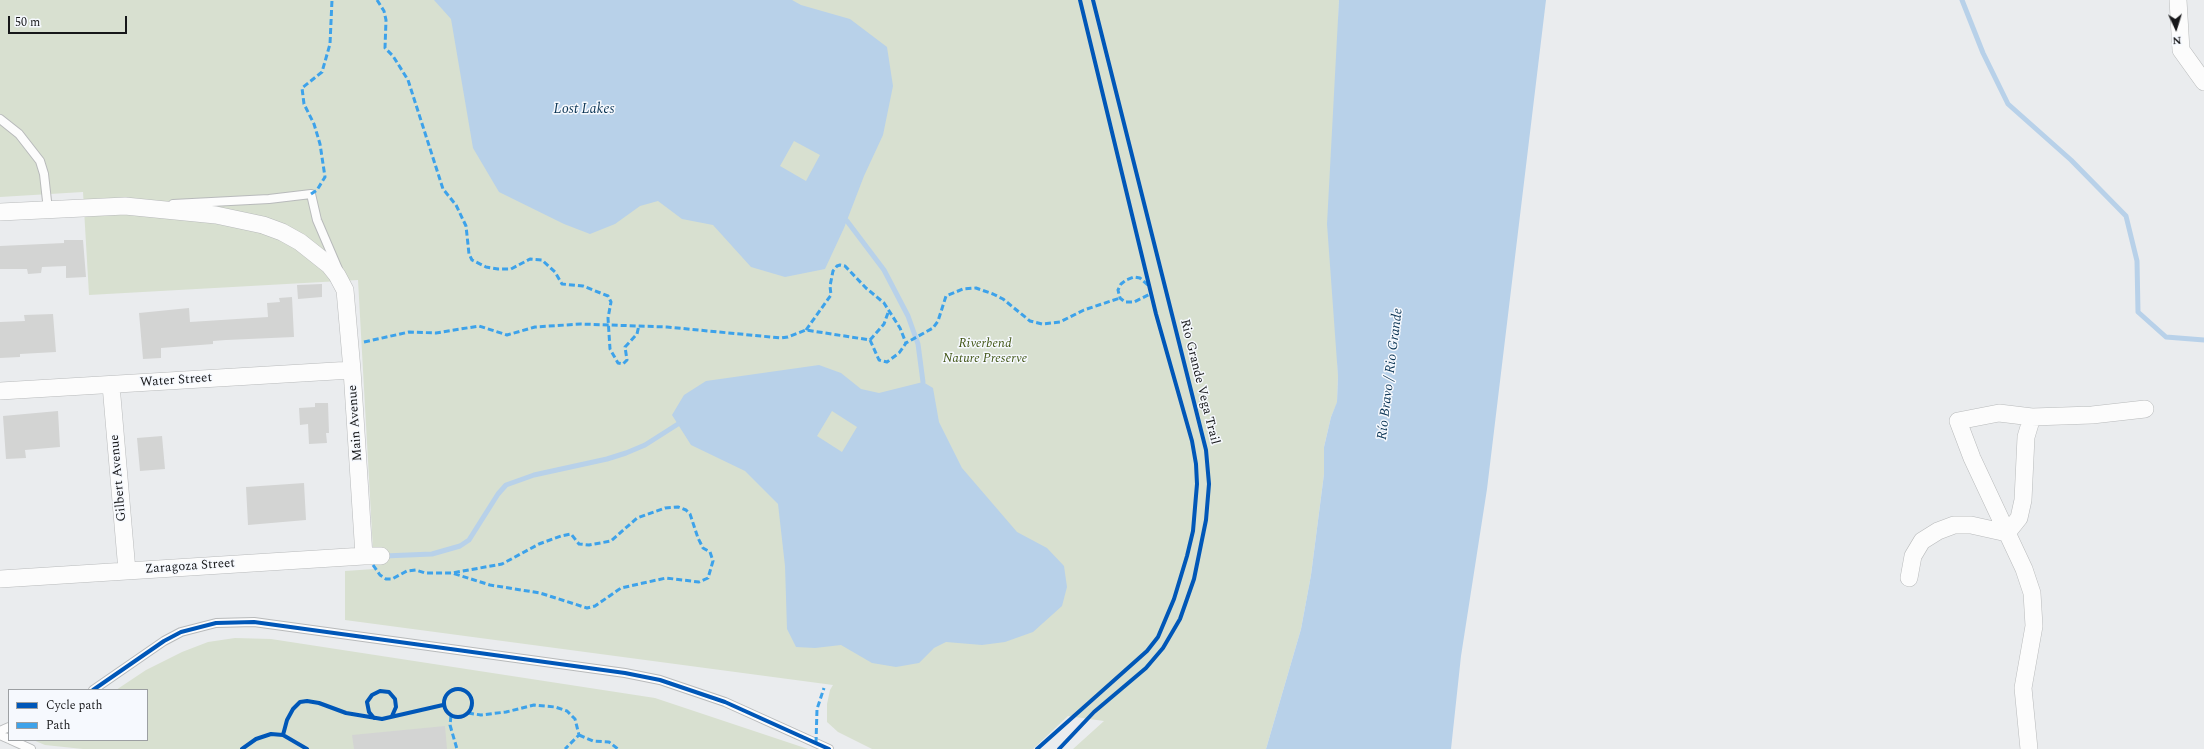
<!DOCTYPE html>
<meta charset="utf-8">
<style>
body{margin:0}
#map{position:relative;width:2204px;height:749px;overflow:hidden;background:#eaecee;font-family:Spectral,serif}
canvas{display:block}
.legend{position:absolute;left:8px;top:689px;width:140px;height:52px;box-sizing:border-box;background:#f6f9fe;border:1px solid #9c9fa2;margin:0;padding:5px 7px;list-style:none;font-size:12px;color:#161719}
.legend li{display:flex;align-items:center;gap:8px;height:20px}
.legend b{width:20px;border:1px solid #9c9fa2}
.north{position:absolute;left:2156px;top:8px;width:40px;height:40px;-webkit-text-stroke:3px #f6f9fe;paint-order:stroke;rotate:176deg;font-size:11px;font-weight:700;line-height:16px;text-align:center;color:#161719}
.north::after{content:'';display:block;margin:auto;width:14px;height:18px;background:#161719;clip-path:polygon(50% 0,100% 100%,50% 72%,0 100%)}
.scale{position:absolute;left:8px;top:16px;width:119px;height:18px;box-sizing:border-box;border:2px solid #161719;border-top:0;padding-left:5px;font-size:12px;line-height:14px;white-space:nowrap;color:#161719;-webkit-text-stroke:3px #f6f9fe;paint-order:stroke}
</style>
<div id="map">
<canvas width="2204" height="749"></canvas>
<ul class="legend">
<li><b style="height:5px;background:#0057b8"></b>Cycle path</li>
<li><b style="height:5px;background:#3da2ea"></b>Path</li>
</ul>
<div class="north">N</div>
<div class="scale">50 m</div>
</div>
<script>
const ctx = document.querySelector('canvas').getContext('2d');
ctx.lineJoin = 'round';
function fillPath(path, color) { ctx.fillStyle = color; ctx.fill(path, 'evenodd'); }
const shape = rows => new Path2D(rows.map(r => 'M' + r).join(''));
function stroke(path, color, width, dash) { ctx.strokeStyle = color; ctx.lineWidth = width; ctx.lineCap = dash ? 'butt' : 'round'; ctx.setLineDash(dash || []); ctx.stroke(path); }
function drawText(font, color, halo, rows, align = 'center') {
  ctx.font = font + ' Spectral,serif'; ctx.lineWidth = 3; ctx.setLineDash([]); ctx.textBaseline = 'middle'; ctx.strokeStyle = halo; ctx.fillStyle = color; for (const [text, x, y, turn = 0] of rows) {
    ctx.save(); ctx.translate(x, y); ctx.rotate((+turn || 0) * Math.PI / 180); ctx.textAlign = isNaN(turn) ? turn : align; if (halo) ctx.strokeText(text, 0, 0); ctx.fillText(text, 0, 0); ctx.restore();
  }
}
fillPath(shape([
 [0,0,1339,0,1337,68,1337,347,1338,376,1337,403,1331,417,1324,447,1324,474,1311,575,1301,629,1266,749,1073,749,1104,721,1068,716,1033,749,872,749,838,732,827,722,827,704,830,690,833,685,345,620,345,571,374,569,358,280,89,295,83,192,0,197],
 [235,638,271,639,655,698,808,749,83,749,45,745,33,740,147,740,147,690,116,690,146,670,182,652,208,642]
]), '#d8e0d0');
fillPath(shape([
 [434,0,792,0,801,5,850,19,887,47,893,86,883,135,864,176,844,228,825,269,785,277,751,267,713,225,682,219,658,201,640,206,615,224,590,234,564,224,499,192,473,148,451,19],
 [794,141,820,155,806,181,780,166],
 [1339,0,1546,0,1487,489,1461,656,1451,749,1266,749,1301,629,1311,575,1324,474,1324,447,1331,417,1337,402,1338,376,1327,224],
 [819,365,841,373,861,389,879,393,923,382,933,388,939,422,962,468,1017,532,1047,548,1064,566,1067,587,1062,606,1033,632,1005,642,982,645,946,642,934,648,919,663,896,667,872,663,841,645,815,648,796,647,787,629,785,566,778,504,745,471,691,445,672,415,684,395,706,381],
 [832,411,857,427,842,452,817,436]
]), '#b8d1e9');
stroke(shape([
 [1962,0,1983,53,2008,104,2071,160,2126,216,2137,261,2138,312,2166,337,2204,340],
 [847,221,884,270,908,316,918,344,923,382],
 [384,556,432,554,460,546,469,540,498,494,506,485,534,475,607,459,626,453,645,445,678,424]
]), '#b8d1e9', 5);
fillPath(shape([
 [64,240,83,240,86,277,66,278,66,266,42,267,41,273,28,274,27,269,0,269,0,246,64,243],
 [322,284,322,297,298,299,297,285],
 [292,297,294,337,226,340,213,341,213,344,161,348,161,358,143,359,139,313,189,308,190,322,268,317,267,303,280,302,279,298],
 [53,314,56,352,20,354,20,357,0,358,0,322,25,321,24,315],
 [315,403,328,403,329,433,326,433,327,443,309,444,308,424,300,425,299,408,315,407],
 [58,411,60,447,25,450,26,458,6,459,3,416],
 [162,436,165,469,140,471,137,438],
 [304,483,306,520,248,525,246,487],
 [445,726,447,749,354,749,352,735]
]), '#d3d4d3');
const lane = shape([
 [0,119,19,134,40,161,44,174,48,210],
 [173,204,269,199,311,194,317,220,338,269],
 [93,690,164,641,181,632,216,623,254,622,625,673,660,680,725,702,829,749],
 [0,731,9,727],
 [0,735,9,739],
 [11,740,31,749]
]);
const street = shape([
 [2178,0,2181,50,2204,82],
 [0,212,125,206,216,215,263,225,282,232,300,242,329,265,337,275,345,290,352,370,364,556],
 [111,385,127,571],
 [0,391,352,370],
 [1909,578,1913,556,1922,541,1938,531,1954,525,1971,525,2007,533,2019,518,2023,500,2026,437,2032,417,2092,415,2145,409],
 [0,579,364,556,381,556],
 [2029,749,2023,688,2034,626,2032,593,2024,569,1972,458,1958,421,1999,413,2032,417]
]);
stroke(lane, '#b8babb', 10);
stroke(street, '#b8babb', 18);
stroke(lane, '#fcfcfc', 8);
stroke(street, '#fcfcfc', 17);
stroke(shape([
 [377,0,384,11,386,20,385,48,393,56,408,80,443,189,456,205,466,226,469,254,472,260,486,267,498,269,511,269,530,259,542,260,555,272,562,284,583,286,608,296,611,302,608,318,610,349,618,363,623,364,627,360,625,347,637,334,639,325],
 [311,194,317,190,325,177,320,144,314,124,304,104,302,88,322,72,330,44,332,0],
 [1148,285,1140,278,1134,277,1126,280,1121,284,1118,290,1120,298,1125,302,1134,302,1152,293],
 [806,330,831,295,830,286,833,271,837,266,840,265,845,266,866,288,884,303,900,328,906,343],
 [870,340,884,324,889,310],
 [364,342,409,332,436,333,479,326,507,335,535,327,581,324,667,327,781,338,788,337,806,330,870,340,879,360,887,362,899,353,906,343,933,328,938,321,946,296,963,289,976,288,993,294,1003,299,1030,321,1042,324,1060,322,1084,310,1120,298],
 [373,565,380,575,386,579,392,579,407,571,416,570,425,573,452,573,490,585,540,593,587,608,595,606,621,588,666,578,699,582,708,578,713,561,710,552,703,548,698,538,690,514,686,510,678,507,665,508,637,518,611,541,589,545,579,544,571,534,561,536,539,544,502,564,452,573],
 [468,713,481,715,506,712,534,705,555,707,567,711,575,719,579,735,565,749],
 [451,716,450,725,457,749],
 [579,735,593,741,609,742,618,749],
 [816,743,817,709,824,688]
]), '#3da2ea', 3, [6, 3]);
stroke(shape([
 '444 703a14 14 0 1 1 28 0a14 14 0 1 1-28 0Z',
 [93,690,164,641,181,632,216,623,254,622,625,673,660,680,725,702,829,749],
 [374,718,369,712,367,702,372,695,380,691,389,692,395,699,396,707,392,716],
 [283,735,287,720,293,709,300,702,307,701,319,703,346,713,382,719,443,705],
 [242,749,256,739,271,734,283,735,307,749],
 [1037,749,1147,651,1158,637,1174,599,1187,556,1193,531,1197,484,1196,464,1192,441,1156,314,1080,0],
 [1059,749,1094,712,1146,668,1163,648,1180,619,1194,579,1206,520,1209,484,1206,450,1093,0]
]), '#0057b8', 4);
drawText('italic 13px', '#445819', '#f6f9fe', [
 ["Riverbend",985,344],
 ["Nature Preserve",985,359]
]);
drawText('13px', '#161719', '#f6f9fe', [
 ["Water Street",176,381,-4],
 ["Rio Grande Vega Trail",1199,382,76],
 ["Main Avenue",356,423,-94],
 ["Gilbert Avenue",119,478,-95],
 ["Zaragoza Street",190,567,-4]
]);
drawText('italic 14px', '#0b3555', '#f6f9fe', [
 ["Lost Lakes",584,110],
 ["Río Bravo / Rio Grande",1391,374,-83]
]);
</script>
